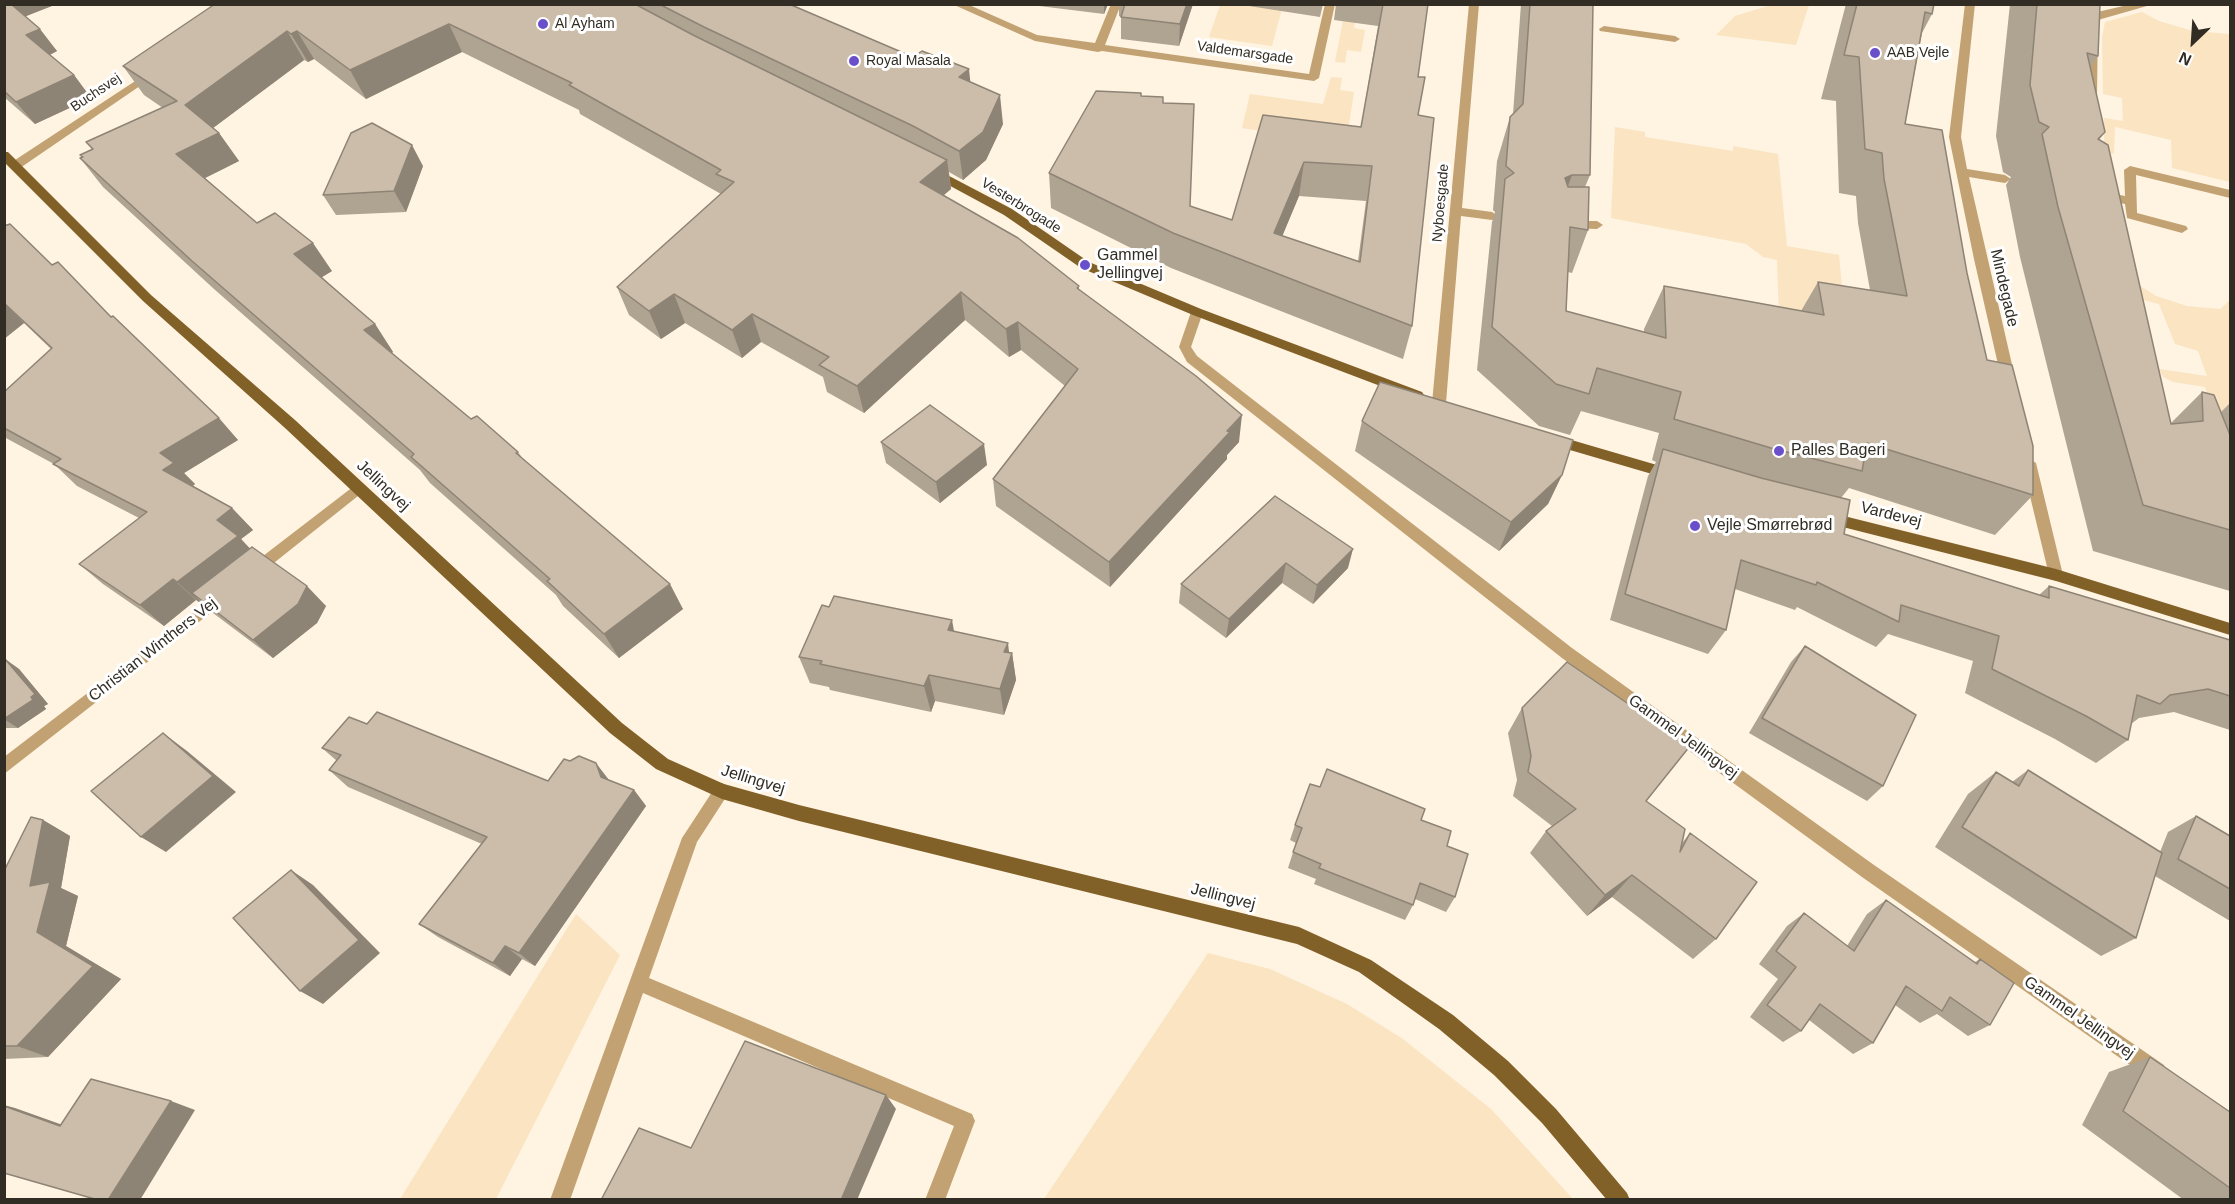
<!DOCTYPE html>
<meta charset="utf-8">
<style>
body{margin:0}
#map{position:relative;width:2235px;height:1204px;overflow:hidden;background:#fff3e2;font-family:Arial,sans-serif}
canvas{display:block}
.frame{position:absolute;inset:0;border:6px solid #322d24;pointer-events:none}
.north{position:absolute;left:2163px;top:12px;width:60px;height:60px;-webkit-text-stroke:4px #fff;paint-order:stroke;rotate:205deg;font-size:16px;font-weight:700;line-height:24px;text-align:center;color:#322d24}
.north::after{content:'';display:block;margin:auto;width:21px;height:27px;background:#322d24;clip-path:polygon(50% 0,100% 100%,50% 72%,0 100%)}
</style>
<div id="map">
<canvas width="2235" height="1204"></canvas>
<div class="frame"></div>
<div class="north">N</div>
</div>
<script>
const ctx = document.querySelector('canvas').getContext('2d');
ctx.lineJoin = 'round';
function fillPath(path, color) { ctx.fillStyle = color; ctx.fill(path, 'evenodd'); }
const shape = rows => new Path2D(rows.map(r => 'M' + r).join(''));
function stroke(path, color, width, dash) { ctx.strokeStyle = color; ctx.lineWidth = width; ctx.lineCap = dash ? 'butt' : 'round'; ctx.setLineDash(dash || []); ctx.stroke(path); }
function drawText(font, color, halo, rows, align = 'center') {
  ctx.font = font + ' Arial,sans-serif'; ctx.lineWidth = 6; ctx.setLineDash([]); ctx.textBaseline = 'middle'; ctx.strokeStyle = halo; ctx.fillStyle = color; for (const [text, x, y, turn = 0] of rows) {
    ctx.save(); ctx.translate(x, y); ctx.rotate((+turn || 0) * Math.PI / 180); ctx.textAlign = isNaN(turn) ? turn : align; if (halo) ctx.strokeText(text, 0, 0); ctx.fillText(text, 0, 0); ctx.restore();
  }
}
fillPath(shape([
 [1774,4,1809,5,1796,45,1716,35,1735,16],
 [1220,5,1283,5,1272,46,1209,37],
 [1345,10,1356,19,1354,28,1365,30,1361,52,1347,50,1345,63,1335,62],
 [2142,12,2159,21,2193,31,2230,34,2230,182,2172,168,2171,140,2115,127,2114,154,2104,152,2104,118,2123,121,2122,98,2103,94,2102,37,2105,22],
 [1331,77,1342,78,1340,90,1354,92,1346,144,1242,128,1250,94,1323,104],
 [1615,127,1645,132,1645,137,1733,151,1733,146,1778,154,1787,246,1839,255,1847,339,1779,316,1777,260,1763,257,1746,244,1611,218],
 [2131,280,2156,296,2187,306,2220,309,2230,300,2230,455,2205,387,2173,382,2163,377,2159,369,2207,376,2198,351,2175,344,2159,304,2135,298],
 [576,914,620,955,496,1199,400,1199],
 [1208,953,1270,969,1347,1004,1403,1039,1491,1109,1573,1199,1044,1199]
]), '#fbe4c2');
fillPath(shape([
 [952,4,967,4,1037,35,1095,43,1111,4,1121,4,1105,45,1309,74,1325,4,1335,4,1319,78,1314,81,1102,51,1098,52,1035,41,952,4],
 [1469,4,1479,4,1462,208,1492,212,1498,216,1492,220,1461,216,1446,403,1439,408,1432,403,1469,4],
 [1965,4,1975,4,1961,137,1967,169,2005,175,2011,179,2005,183,1969,177,2016,382,2009,387,2002,382,1974,259,1949,137,1965,4],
 [2132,4,2154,4,2098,20,2097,96,2096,98,2088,98,2088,19,2093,13,2132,4],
 [1604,26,1675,36,1680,39,1675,42,1600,31,1599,29,1604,26],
 [152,70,156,71,156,75,20,168,12,168,12,162,152,70],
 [2130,166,2230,190,2230,198,2136,175,2137,213,2186,226,2188,229,2182,233,2127,218,2125,204,2097,198,2095,195,2101,191,2125,196,2124,170,2130,166],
 [1570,221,1597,221,1603,225,1597,229,1566,228,1566,222,1570,221],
 [1197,308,1203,312,1191,347,1197,356,1572,648,1874,865,2164,1065,2166,1072,2164,1079,2157,1081,2150,1079,1862,877,1562,658,1187,362,1179,347,1191,312,1197,308],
 [2029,458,2036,463,2063,575,2061,579,2056,581,2051,579,2049,575,2022,463,2029,458],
 [358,483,363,484,365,488,363,492,260,574,250,574,248,570,250,566,358,483],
 [222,590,227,592,229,596,227,600,4,774,4,757,222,590],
 [722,783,728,786,730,791,697,842,649,978,972,1114,975,1121,945,1200,925,1200,954,1126,643,993,570,1200,550,1200,682,838,716,786,722,783]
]), '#c2a272');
fillPath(shape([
 [4,152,8,152,151,295,295,420,622,723,668,759,724,784,799,805,1299,927,1371,960,1453,1015,1508,1061,1556,1109,1627,1193,1630,1200,1607,1200,1542,1123,1494,1075,1439,1029,1359,972,1297,944,799,821,722,799,656,769,610,733,285,428,143,301,4,162,4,152],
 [934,168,1012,209,1089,262,1201,309,1422,392,1424,395,1422,398,1412,398,1193,315,1081,268,1004,215,930,175,930,169,934,168],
 [1551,434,1674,470,1676,474,1669,479,1546,443,1544,439,1551,434],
 [1828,512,2056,569,2230,623,2230,635,2056,581,1823,522,1821,518,1823,514,1828,512]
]), '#826129');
fillPath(shape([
 [4,4,57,4,25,16,57,51,50,55,74,75,91,98,35,124,4,97],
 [215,4,789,4,970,82,1003,124,986,160,963,180,949,172,951,189,943,196,1079,286,1079,289,1239,442,1227,455,1227,459,1110,587,996,506,993,479,1065,386,1021,350,1009,357,965,320,864,413,827,392,823,377,761,342,742,358,685,323,661,339,629,315,617,287,721,194,580,114,579,110,462,52,366,99,314,59,308,62,304,60,213,128,219,133,239,161,205,178,257,223,332,271,322,277,375,324,393,352,392,353,471,419,518,452,523,459,683,609,619,658,563,606,556,595,430,483,420,470,214,289,103,187,80,158,92,149,86,142,163,108,144,95,123,66],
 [1023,4,1108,4,1104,14],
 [1119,4,1193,4,1179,46,1121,39,1121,17,1119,16],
 [1236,4,1323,4,1320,17],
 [1336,4,1428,4,1418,77,1418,115,1412,326,1403,359,1171,268,1051,208,1049,173,1141,96,1163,103,1190,206,1232,220,1263,115,1361,127,1378,26,1334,20],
 [1299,196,1366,201,1358,261,1282,236],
 [1521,4,1593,4,1590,175,1585,187,1588,230,1572,273,1568,272,1566,311,1644,332,1644,329,1664,286,1801,311,1818,282,1870,290,1858,223,1856,196,1839,193,1836,101,1821,99,1846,4,1934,4,1932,14,1922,33,1905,124,1967,273,1987,360,2033,495,1995,535,1849,488,1841,498,1844,534,2039,595,2049,586,2230,640,2230,730,2174,712,2139,718,2131,724,2128,740,2096,763,2055,739,1965,693,1973,661,1888,634,1876,647,1797,607,1795,610,1735,589,1726,630,1708,654,1610,620,1648,476,1656,462,1652,460,1659,433,1581,411,1570,435,1539,426,1477,370,1492,222,1495,212,1493,210,1497,161,1510,117,1513,114],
 [2010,4,2100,4,2098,56,2090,67,2105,132,2099,140,2171,423,2202,392,2221,412,2230,403,2230,591,2093,551,2020,257,2006,185,2011,177,2003,172,1996,136],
 [423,166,406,212,336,215,323,195],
 [4,226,52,265,111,317,238,440,184,473,195,484,193,486,232,508,253,530,241,539,250,549,326,606,317,623,273,658,213,613,201,602,200,603,196,600,164,626,103,584,79,564,139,518,77,486,54,464,4,437,4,392,51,349,24,323,4,339],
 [1362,421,1562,475,1548,504,1499,551,1355,451],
 [881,442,987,465,940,503,886,463],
 [1275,496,1348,568,1313,604,1282,583,1226,638,1179,603,1181,584],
 [954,631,1012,653,1016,680,1004,715,935,701,931,712,830,690,829,687,810,683,799,657],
 [1805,646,1883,786,1867,801,1749,733,1791,662],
 [5,659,19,669,48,704,44,706,46,709,18,728,4,728],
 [1522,708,1646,801,1682,843,1690,833,1716,939,1693,959,1612,897,1587,916,1530,853,1546,831,1552,826,1513,796,1517,780,1508,733],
 [367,724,548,781,609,780,634,790,646,806,535,966,522,959,510,976,438,937,419,924,482,844,348,787,329,770,337,761,322,748],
 [2028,770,2160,852,2168,832,2196,816,2230,836,2230,921,2155,876,2136,938,2101,956,1935,847,1968,794,1996,772,2012,782],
 [1320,787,1421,820,1455,897,1446,912,1415,899,1413,905,1405,920,1314,884,1316,879,1288,868,1296,843,1290,840,1295,825],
 [43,820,70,836,61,888,78,896,66,946,121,979,48,1057,4,1059,4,871],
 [1886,900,1975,962,1980,959,1990,1025,1968,1036,1937,1014,1920,1023,1895,1005,1873,1043,1853,1054,1809,1020,1801,1031,1783,1042,1750,1017,1778,979,1759,964,1787,926,1804,913,1847,946,1867,914],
 [2150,1057,2230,1112,2230,1200,2184,1200,2082,1125,2109,1072]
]), '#afa391');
fillPath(shape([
 [8,4,57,4,19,19],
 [1104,4,1108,4,1104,14],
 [1187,4,1193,4,1179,46,1180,24],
 [449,24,462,52,366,99,350,70],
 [40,29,57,51,43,58,26,35],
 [287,31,304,60,205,134,185,105],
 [297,31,314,59,308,62,291,34],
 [969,69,972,98,959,77],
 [74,75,91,98,35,124,16,102],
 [1000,95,1003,124,986,160,963,180,959,151],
 [219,133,239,161,197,182,176,154],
 [412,145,423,166,406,212,394,191],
 [947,160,951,189,924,211,920,182],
 [1304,162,1299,196,1269,268,1274,233],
 [1572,175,1556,219,1565,178],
 [313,243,332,271,314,282,294,254],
 [961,292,965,320,864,413,857,386],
 [674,294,685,323,661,339,649,311],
 [4,303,24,323,4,339],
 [752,314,761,342,742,358,732,330],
 [1018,322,1021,350,1009,357,1006,329],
 [375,324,393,352,383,358,364,330],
 [1242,415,1239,442,1227,455,1227,459,1110,587,1109,562],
 [219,418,238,440,184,473,195,484,185,492,163,470,160,453],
 [984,444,987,465,940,503,936,482],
 [1562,475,1548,504,1499,551,1511,522],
 [232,508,253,530,241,539,258,557,192,593,201,602,200,603,177,582,217,520],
 [1353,549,1348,568,1313,604,1317,585],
 [1286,563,1282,583,1226,638,1229,619],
 [173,579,196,600,164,626,140,605],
 [670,584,683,609,619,658,604,634],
 [307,586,326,606,317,623,273,658,253,640],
 [952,620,957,647,948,630],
 [1008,643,1010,660,1012,653,1016,680,1004,715,1000,689,1004,652],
 [5,659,19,669,48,704,44,706,46,709,18,728,4,719],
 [929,675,935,701,931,712,924,686],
 [163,733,187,751,236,792,166,852,141,837],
 [596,763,609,780,601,777],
 [634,790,646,806,535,966,519,953],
 [43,820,70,836,61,888,78,896,66,946,121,979,48,1057,17,1046,37,932,30,886],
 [291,870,313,885,380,953,323,1004,300,991],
 [1632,875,1612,897,1587,916,1605,895],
 [505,946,522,959,510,976,493,963],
 [886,1095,896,1109,857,1200,841,1200],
 [171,1101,195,1110,140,1200,108,1200],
 [4,1105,15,1108,88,1134,60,1126,4,1106]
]), '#8e8476');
const building = shape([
 [4,4,11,4,40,29,26,35,74,75,16,102,4,91,4,4],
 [215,4,635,4,693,35,947,160,920,182,1018,238,1079,286,1077,288,1196,376,1242,415,1227,431,1230,432,1109,562,993,479,1078,369,1018,322,1006,329,961,292,857,386,819,365,829,357,752,314,732,330,674,294,649,311,617,287,734,182,716,174,721,170,569,85,572,83,449,24,350,70,297,31,291,34,287,31,185,105,219,133,176,154,257,223,275,213,313,243,294,254,375,324,364,330,471,419,477,416,518,452,516,453,670,584,604,634,547,581,550,579,411,457,414,454,192,261,80,158,83,157,80,155,93,149,86,142,177,101,123,66,215,4],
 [659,4,789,4,913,57,922,51,969,69,959,77,1000,95,983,132,959,151,913,126,704,27,659,4],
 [1125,4,1187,4,1180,24,1121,17,1125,4],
 [1383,4,1428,4,1418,77,1425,77,1418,115,1434,118,1412,326,1173,233,1049,173,1096,91,1141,93,1141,96,1163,97,1163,103,1194,104,1190,206,1232,220,1263,115,1361,127,1383,4],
 [1304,162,1372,166,1360,262,1274,233,1304,162],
 [1530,4,1593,4,1590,175,1572,175,1565,178,1568,187,1589,187,1588,230,1570,227,1566,311,1666,338,1664,286,1824,315,1818,282,1907,296,1884,179,1882,153,1865,149,1859,57,1844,55,1857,4,1934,4,1932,14,1925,12,1905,124,1942,130,1967,273,1987,360,2012,365,2033,446,2033,495,1867,443,1862,471,1771,448,1674,419,1681,392,1597,368,1589,394,1556,384,1492,327,1505,179,1514,173,1506,166,1510,117,1523,104,1530,4],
 [2037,4,2100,4,2098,56,2087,53,2105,132,2098,139,2108,145,2171,424,2203,421,2202,392,2214,395,2230,435,2230,530,2143,505,2058,207,2042,134,2049,127,2039,122,2030,85,2037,4],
 [372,123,412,145,394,191,323,195,351,133,372,123],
 [10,224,52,265,58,262,111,317,113,316,219,418,160,453,174,463,163,470,232,508,217,520,238,536,177,582,173,579,140,605,79,564,147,512,53,464,61,459,4,428,4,392,52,348,4,303,4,226,10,224],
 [1380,382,1573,440,1562,475,1511,522,1362,421,1380,382],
 [930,405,984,444,936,482,881,442,930,405],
 [1663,449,1761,478,1850,500,1844,534,2049,598,2049,586,2230,640,2230,696,2208,689,2170,695,2160,704,2137,695,2128,740,2086,716,1992,669,1999,636,1901,605,1899,622,1817,582,1816,585,1741,560,1726,630,1625,594,1663,449],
 [1275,496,1353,549,1317,585,1286,563,1229,619,1181,584,1275,496],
 [252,547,307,586,298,604,253,640,192,593,252,547],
 [834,596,952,620,948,630,1008,643,1004,652,1012,653,1000,689,929,675,924,686,820,664,822,661,799,657,822,605,829,607,834,596],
 [1805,646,1916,715,1883,786,1762,718,1805,646],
 [5,659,35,694,31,697,33,700,4,719,5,659],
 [1567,662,1690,746,1646,801,1685,829,1680,852,1690,833,1757,882,1716,939,1632,875,1605,895,1546,831,1576,809,1528,772,1531,756,1522,708,1567,662],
 [377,712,548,781,564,759,570,761,579,756,596,763,601,777,634,790,519,953,505,946,493,963,419,924,487,837,329,770,341,755,322,748,349,717,367,724,377,712],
 [163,733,213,776,141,837,91,791,163,733],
 [1327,769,1425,809,1421,820,1451,831,1447,846,1468,854,1455,897,1420,883,1413,905,1319,868,1321,864,1293,852,1302,828,1295,825,1310,784,1320,787,1327,769],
 [2028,770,2162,853,2136,938,1962,827,1996,772,2019,786,2028,770],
 [2196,816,2230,836,2230,889,2178,859,2196,816],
 [31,817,43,820,30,886,50,882,37,932,93,966,17,1046,4,1046,4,871,31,817],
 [291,870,359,940,300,991,233,918,291,870],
 [1886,900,1977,964,1980,959,2014,983,1990,1025,1950,997,1942,1011,1906,986,1873,1043,1820,1004,1801,1031,1767,1005,1796,967,1776,951,1804,913,1854,951,1886,900],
 [745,1041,886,1095,841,1200,601,1200,639,1128,691,1148,745,1041],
 [2150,1057,2230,1112,2230,1188,2123,1111,2150,1057],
 [91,1079,171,1101,108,1200,98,1200,4,1173,4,1106,60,1126,91,1079]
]);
fillPath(building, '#cbbda9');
stroke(building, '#8e8476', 1.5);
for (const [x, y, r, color] of [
 [543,24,6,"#6950ca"],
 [1875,53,6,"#6950ca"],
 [854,61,6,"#6950ca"],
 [1085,265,6,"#6950ca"],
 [1779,451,6,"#6950ca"],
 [1695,526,6,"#6950ca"]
]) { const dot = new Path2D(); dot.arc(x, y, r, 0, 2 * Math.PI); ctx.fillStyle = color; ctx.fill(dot); stroke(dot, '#fff', 2); }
drawText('14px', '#322d24', '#fff', [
 ["Al Ayham",555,24],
 ["AAB Vejle",1887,53],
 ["Royal Masala",866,61]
], 'left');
drawText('14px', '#322d24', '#fff', [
 ["Valdemarsgade",1245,53,8],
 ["Buchsvej",96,93,-34],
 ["Nyboesgade",1441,203,-85],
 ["Vesterbrogade",1021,206,32]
]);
drawText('16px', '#322d24', '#fff', [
 ["Gammel",1097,256],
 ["Jellingvej",1097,274],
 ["Palles Bageri",1791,451],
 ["Vejle Smørrebrød",1707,526]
], 'left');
drawText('16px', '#322d24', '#fff', [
 ["Mindegade",2004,288,77],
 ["Jellingvej",383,486,43],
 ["Vardevej",1891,515,14],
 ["Christian Winthers Vej",153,650,-38],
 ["Gammel Jellingvej",1683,737,36],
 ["Jellingvej",753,780,17],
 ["Jellingvej",1223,897,14],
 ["Gammel Jellingvej",2079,1018,35]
]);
</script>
